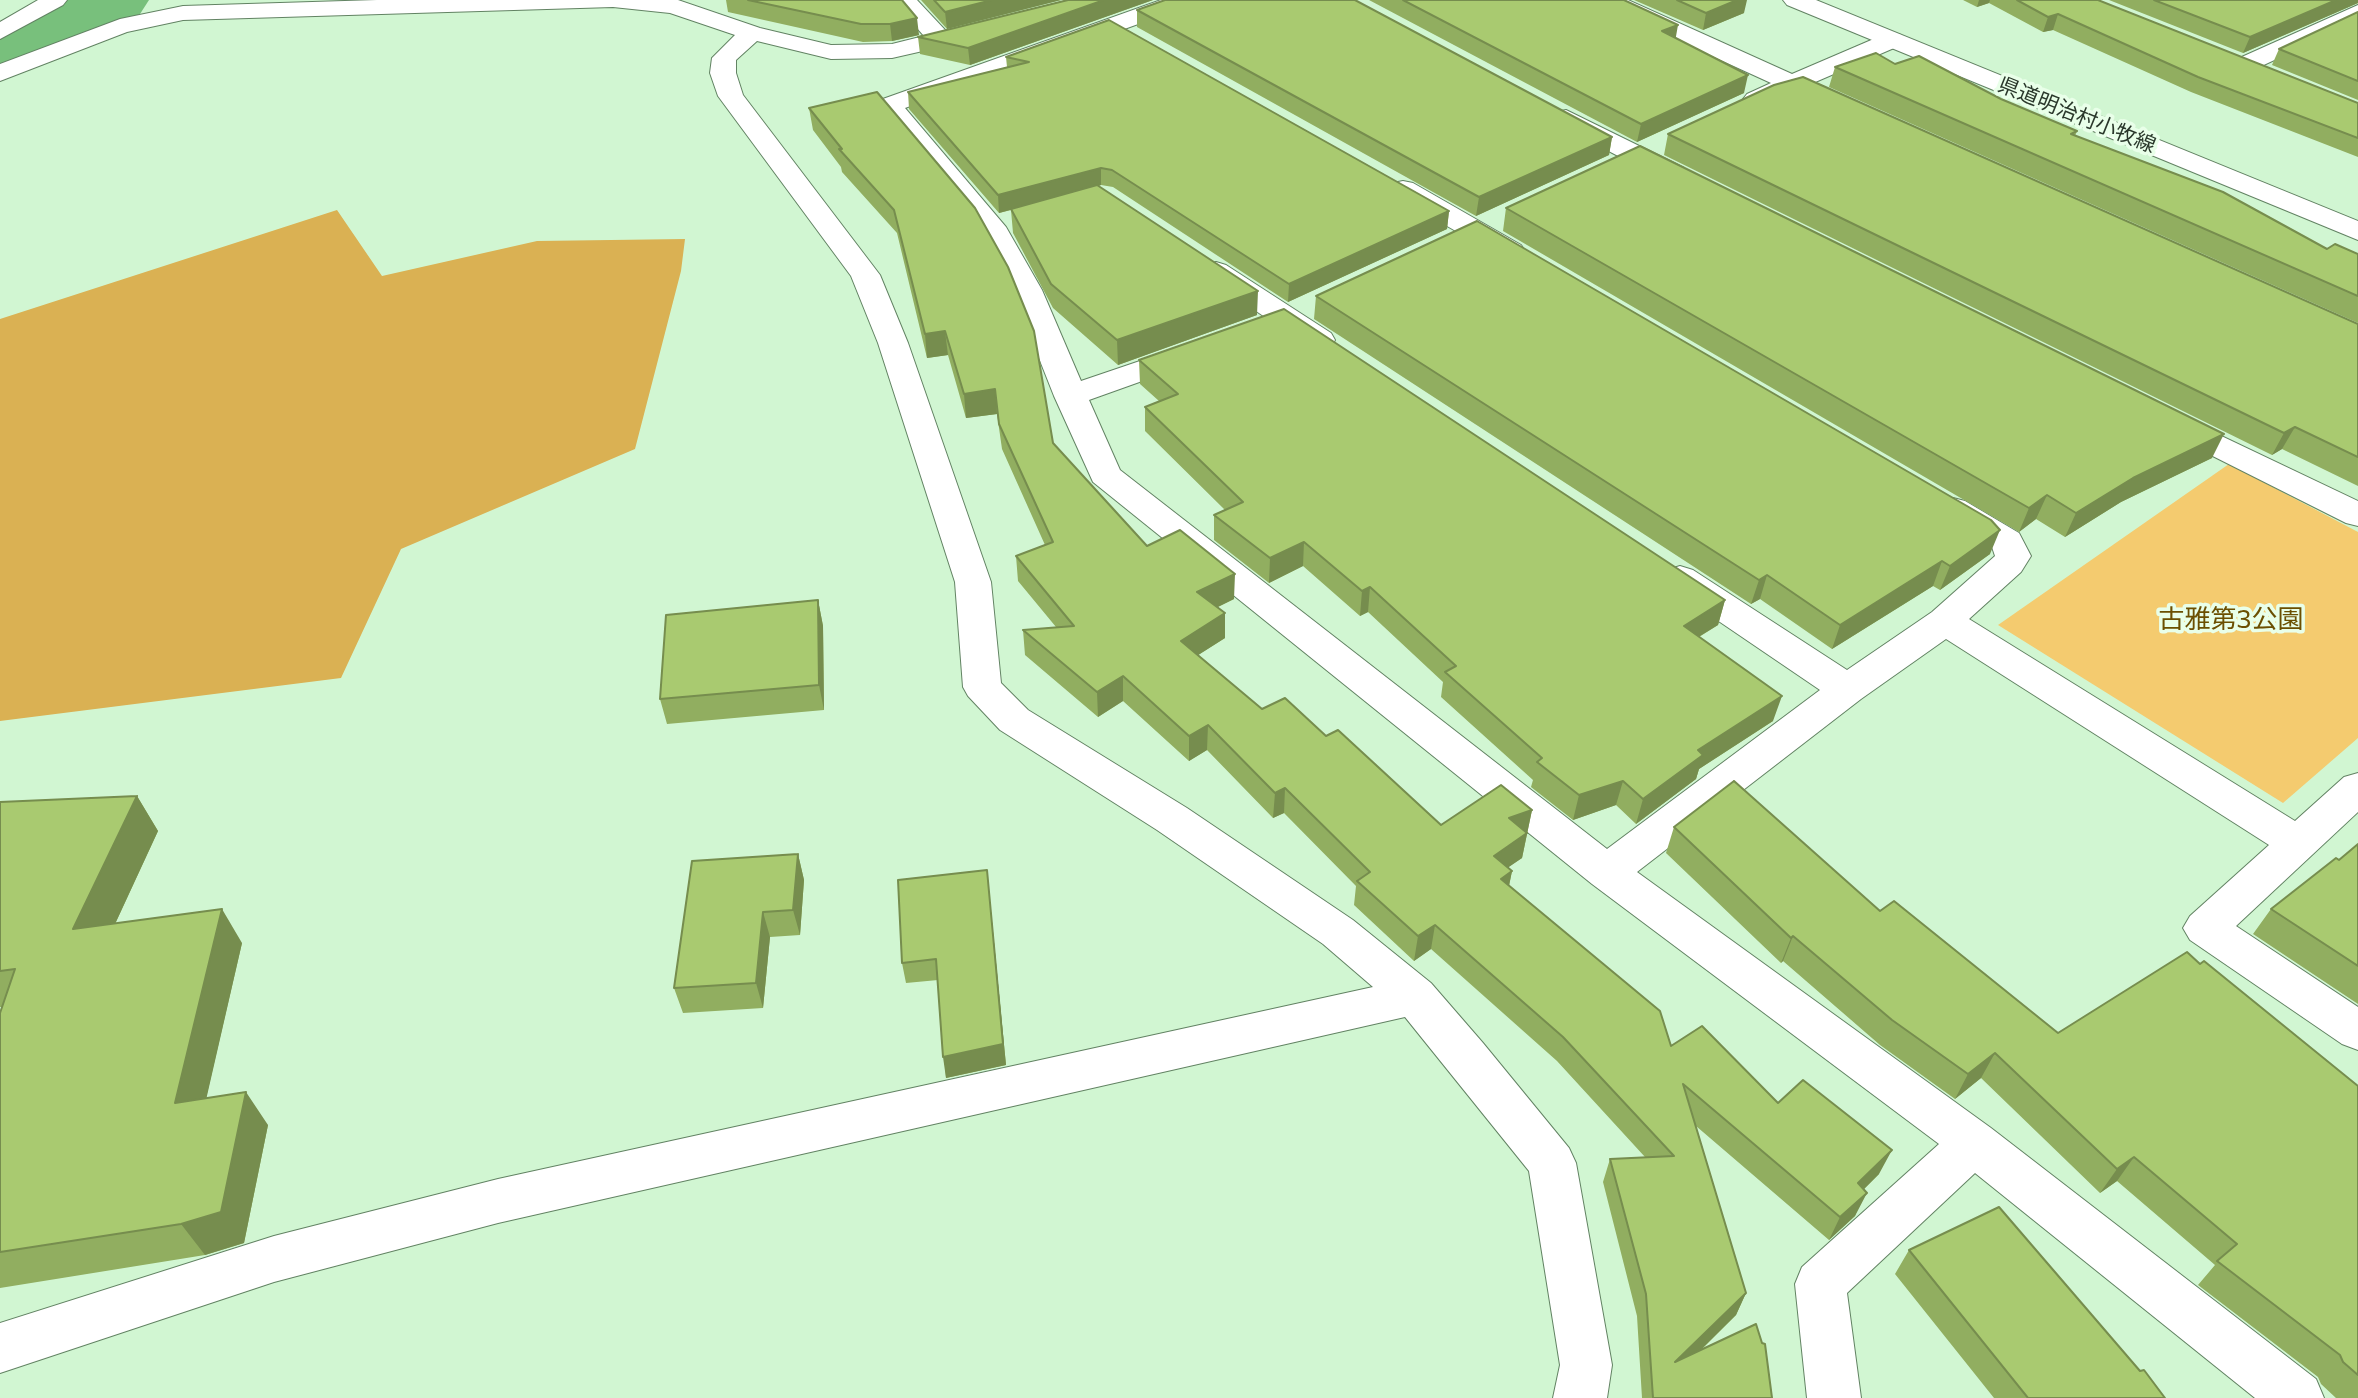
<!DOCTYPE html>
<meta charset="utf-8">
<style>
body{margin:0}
canvas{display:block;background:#d1f6d2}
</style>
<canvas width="2358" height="1398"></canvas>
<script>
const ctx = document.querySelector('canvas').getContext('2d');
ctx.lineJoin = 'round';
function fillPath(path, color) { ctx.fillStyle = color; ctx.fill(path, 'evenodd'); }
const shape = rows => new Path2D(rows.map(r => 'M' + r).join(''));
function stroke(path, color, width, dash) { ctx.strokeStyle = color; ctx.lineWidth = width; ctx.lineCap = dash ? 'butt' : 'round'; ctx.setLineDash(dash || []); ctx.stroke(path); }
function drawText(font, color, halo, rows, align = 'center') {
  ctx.font = font + ' Commissioner,"Noto Sans JP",sans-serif'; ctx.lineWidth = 7; ctx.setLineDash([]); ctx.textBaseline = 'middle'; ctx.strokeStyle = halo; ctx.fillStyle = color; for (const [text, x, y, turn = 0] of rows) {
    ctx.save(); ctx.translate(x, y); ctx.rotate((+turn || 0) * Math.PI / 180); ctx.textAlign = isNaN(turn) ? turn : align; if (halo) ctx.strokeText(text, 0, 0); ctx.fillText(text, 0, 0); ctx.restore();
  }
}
fillPath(shape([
 [2229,464,2358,532,2358,738,2283,803,1998,625]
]), '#f4cb6f');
fillPath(shape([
 [337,210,382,276,537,241,685,239,681,271,635,449,401,549,341,678,0,721,0,319]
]), '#dab153');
fillPath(shape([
 [60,0,149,0,140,14,25,66,0,72,0,26,60,0]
]), '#78c07c');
const minor = shape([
 [38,0,67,0,63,5,0,39,0,22,38,0],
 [377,0,678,0,760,28,831,45,892,44,924,36,892,0,917,0,946,31,971,26,980,28,983,33,980,38,892,58,831,59,757,41,736,60,736,73,743,95,880,275,908,343,991,582,1001,683,1028,710,1187,808,1353,920,1431,983,1483,1043,1569,1148,1576,1163,1612,1365,1607,1398,1553,1398,1560,1365,1529,1171,1405,1017,498,1223,274,1282,0,1373,0,1323,274,1236,498,1179,1373,987,1323,944,1157,830,1000,730,968,696,963,687,955,582,878,343,851,276,718,96,710,73,712,58,735,35,670,13,613,7,183,20,127,32,0,81,0,64,120,19,183,6,377,0],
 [1161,0,1195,0,1191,5,905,108,1006,227,1042,290,1081,381,1190,344,1201,346,1206,353,1201,360,1089,400,1120,470,1607,849,1820,690,1667,586,1662,578,1667,570,1680,566,1693,570,1847,670,1932,612,1995,556,1992,547,1941,517,1936,509,1941,501,1953,498,1965,501,2019,533,2031,556,2021,572,1969,619,2295,821,2344,777,2358,773,2358,812,2236,926,2358,1007,2358,1050,2342,1044,2190,940,2183,928,2190,916,2269,845,1946,639,1861,699,1637,872,1991,1128,2316,1379,2324,1398,2255,1398,1975,1173,1847,1293,1861,1398,1807,1398,1795,1284,1802,1267,1939,1144,1592,884,1093,482,1054,396,1012,290,979,230,876,105,880,100,1161,0],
 [1596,0,1628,0,1792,74,1883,35,1892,33,1901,35,1904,40,1901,45,1813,83,1820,90,1816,95,1807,98,1792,93,1756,107,1747,104,1743,99,1747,94,1771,83,1600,5,1596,0],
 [2358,5,2358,21,2253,70,2235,70,2231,65,2235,60,2358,5],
 [1566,110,1684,168,1688,174,1684,180,1674,182,1664,180,1557,124,1553,118,1557,112,1566,110],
 [1403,181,1413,183,1521,245,1525,251,1521,257,1511,260,1501,257,1393,195,1389,189,1393,183,1403,181],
 [1216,262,1226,265,1331,333,1335,340,1331,347,1320,349,1309,347,1206,277,1201,271,1206,265,1216,262],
 [2173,413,2358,501,2358,526,2346,523,2161,430,2157,423,2161,416,2173,413]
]);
const secondary = shape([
 [1783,0,1816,0,2358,221,2358,240,1787,5,1783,0]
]);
stroke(minor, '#628363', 2);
stroke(secondary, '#628363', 2);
fillPath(minor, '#fff');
fillPath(secondary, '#fff');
fillPath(shape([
 [726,0,902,0,919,35,892,41,863,42,728,12],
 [921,0,1061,0,947,29],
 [1104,0,1153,0,970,65,920,54,918,37],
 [1369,0,1624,0,1676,38,1744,93,1637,142],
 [1634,0,1737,0,1744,13,1703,30],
 [1963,0,2098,0,2358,103,2358,157,2191,92,2053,30,2043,32,1989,3,1977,7],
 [2109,0,2358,0,2358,3,2243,53],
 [1137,10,1612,137,1609,155,1476,216,1137,27],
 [2358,12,2358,100,2272,65,2279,49],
 [1109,20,1449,211,1447,229,1288,302,1113,187,1101,185,1099,186,1257,315,1118,365,1053,308,1013,233,1011,210,999,213,909,109,908,92,1007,67,1006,57],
 [1895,64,2001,99,2077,131,2075,136,2327,249,2358,254,2358,323,1829,87,1835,67],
 [877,92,1053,443,1147,546,1234,599,1218,607,1225,613,1225,638,1198,655,1262,709,1326,736,1441,825,1532,810,1522,858,1508,867,1512,871,1509,886,1671,1046,1778,1103,1879,1174,1864,1189,1855,1216,1829,1240,1696,1126,1746,1293,1736,1315,1700,1351,1772,1398,1642,1398,1637,1316,1603,1182,1610,1159,1645,1157,1557,1061,1431,949,1414,961,1354,905,1356,886,1284,813,1273,818,1207,750,1189,761,1123,701,1098,717,1025,655,1023,630,1056,627,1018,581,1016,556,1045,545,1002,449,997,414,966,418,948,355,927,358,897,233,842,172,841,167,813,130,809,108],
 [1668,134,2358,324,2358,486,2282,449,2272,455,1664,155],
 [1506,208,2212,458,2121,502,2065,537,2036,519,2019,532,1503,231],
 [1316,296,1990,554,1940,590,1933,586,1832,649,1760,599,1751,604,1314,319],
 [1139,360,1725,600,1718,625,1699,637,1773,721,1699,769,1696,779,1636,824,1616,805,1573,820,1531,787,1533,780,1441,697,1443,682,1368,612,1360,616,1303,566,1269,583,1214,540,1214,515,1225,510,1145,431,1145,407,1159,401,1140,384],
 [818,600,823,626,824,710,667,724,660,699],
 [137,796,158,831,115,924,242,943,206,1098,268,1125,244,1243,205,1255,0,1288,0,1013,2,1007,0,1007,0,802],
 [1674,827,1880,911,2058,1033,2358,1086,2358,1398,2336,1398,2321,1384,2318,1377,2198,1285,2215,1265,2117,1181,2100,1193,1981,1078,1955,1099,1880,1045,1783,961,1781,963,1666,853],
 [2358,844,2358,1004,2253,934,2271,909,2339,860],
 [798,854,804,880,800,935,770,937,763,1008,683,1013,674,988],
 [989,891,1006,1065,946,1078,938,980,906,983,902,963],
 [1909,1250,2140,1371,2165,1398,1994,1398,1895,1274]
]), '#91ae60');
fillPath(shape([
 [992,0,1061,0,947,29,945,12],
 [1104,0,1153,0,970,65,968,48],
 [1737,0,1747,0,1744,13,1703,30,1706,13],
 [1979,0,1990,0,1989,3,1977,7],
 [2336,0,2358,0,2358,3,2243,53,2250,37],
 [2058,14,2053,30,2043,32,2048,17],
 [917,18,919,35,892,41,890,24],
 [1678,25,1675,42,1662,31],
 [1748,75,1744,93,1637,142,1641,124],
 [1612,137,1609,155,1476,216,1479,197],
 [1101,168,1101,185,999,213,998,195],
 [1449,211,1447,229,1288,302,1289,284],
 [1258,291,1257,315,1118,365,1117,340],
 [945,331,948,355,927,358,925,334],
 [995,389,997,414,966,418,964,394],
 [2295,427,2282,449,2272,455,2284,433],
 [2224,434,2212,458,2121,502,2065,537,2076,513,2133,478],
 [2047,495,2036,519,2019,532,2029,508],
 [2000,530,1990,554,1940,590,1950,566],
 [1304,542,1303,566,1269,583,1270,558],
 [1942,561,1933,586,1832,649,1840,625],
 [1235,574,1234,599,1197,617,1197,592],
 [1767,575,1760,599,1751,604,1759,580],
 [1370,587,1368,612,1360,616,1362,591],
 [818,600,823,626,824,710,819,685],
 [1725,600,1718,625,1677,650,1684,626],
 [1225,613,1225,638,1181,666,1181,641],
 [1123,676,1123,701,1098,717,1097,692],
 [1782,696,1773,721,1699,769,1696,779,1636,824,1643,799,1698,750],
 [1208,725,1207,750,1189,761,1189,736],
 [1623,781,1616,805,1573,820,1579,795],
 [1285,788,1284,813,1273,818,1275,793],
 [137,796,158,831,97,963,73,929],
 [1532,810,1522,858,1490,880,1494,856,1509,818],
 [798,854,804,880,800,935,793,910],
 [1512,871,1507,895,1501,879],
 [989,891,1006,1065,946,1078,943,1057],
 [222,909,242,943,198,1135,175,1103],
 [763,912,770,937,763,1008,756,983],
 [1435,925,1431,949,1414,961,1418,936],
 [1793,936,1783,961,1781,963,1791,938],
 [1995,1053,1981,1078,1955,1099,1968,1074],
 [246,1092,268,1125,244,1243,205,1255,181,1224],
 [1892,1150,1879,1174,1846,1207,1858,1183],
 [2134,1157,2117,1181,2100,1193,2117,1169],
 [1867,1193,1855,1216,1829,1240,1840,1217],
 [1746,1293,1736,1315,1666,1384,1675,1362]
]), '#768d4e');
const building = shape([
 [748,0,902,0,917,18,890,24,861,24,748,0],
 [934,0,992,0,945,12,934,0],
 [1068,0,1104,0,968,48,918,37,1068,0],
 [1165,0,1355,0,1612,137,1479,197,1137,10,1165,0],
 [1403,0,1624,0,1678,25,1662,31,1748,75,1641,124,1403,0],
 [1677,0,1737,0,1706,13,1677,0],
 [2017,0,2098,0,2358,103,2358,138,2198,77,2058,14,2048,17,2017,0],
 [2154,0,2336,0,2250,37,2154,0],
 [2358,12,2358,81,2279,49,2358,12],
 [1109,20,1449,211,1289,284,1112,170,1101,168,998,195,908,92,1029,62,1006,57,1109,20],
 [1876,53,1895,64,1919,56,2001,99,2077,131,2071,134,2223,192,2327,249,2335,244,2358,254,2358,296,1835,67,1876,53],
 [1803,77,2358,324,2358,457,2295,427,2284,433,1668,134,1774,85,1803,77],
 [877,92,975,208,1008,267,1034,331,1053,443,1147,546,1180,530,1235,574,1197,592,1225,613,1181,641,1262,709,1285,698,1326,736,1338,730,1441,825,1501,785,1532,810,1509,818,1527,833,1494,856,1512,871,1501,879,1660,1011,1671,1046,1702,1026,1778,1103,1803,1080,1892,1150,1858,1183,1867,1193,1840,1217,1683,1084,1746,1293,1675,1362,1756,1324,1762,1343,1765,1344,1772,1398,1653,1398,1646,1294,1610,1159,1674,1156,1563,1037,1435,925,1418,936,1357,881,1370,872,1285,788,1275,793,1208,725,1189,736,1123,676,1097,692,1023,630,1074,626,1016,556,1053,542,999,424,995,389,964,394,945,331,925,334,894,210,839,149,842,149,809,108,877,92],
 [1640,146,2224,434,2133,478,2076,513,2047,495,2029,508,1506,208,1640,146],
 [1097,185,1258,291,1117,340,1051,284,1011,209,1097,185],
 [1477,221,1991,520,2000,530,1950,566,1942,561,1840,625,1767,575,1759,580,1316,296,1477,221],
 [1284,309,1725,600,1684,626,1782,696,1698,750,1703,755,1643,799,1623,781,1579,795,1537,762,1542,758,1445,672,1456,666,1370,587,1362,591,1304,542,1270,558,1214,515,1243,502,1145,407,1178,394,1139,360,1284,309],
 [818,600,819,685,660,699,666,615,818,600],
 [1734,781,1880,911,1894,901,2058,1033,2187,952,2200,964,2204,961,2358,1086,2358,1375,2343,1362,2340,1355,2217,1261,2237,1244,2134,1157,2117,1169,1995,1053,1968,1074,1892,1020,1793,936,1791,938,1674,827,1734,781],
 [137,796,73,929,222,909,175,1103,246,1092,221,1212,181,1224,0,1252,0,1013,15,969,0,971,0,802,137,796],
 [2358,844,2358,966,2271,909,2336,858,2339,860,2358,844],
 [798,854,793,910,763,912,756,983,674,988,692,861,798,854],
 [987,870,1003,1044,943,1057,936,959,902,963,898,880,987,870],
 [1999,1207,2140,1371,2144,1370,2165,1398,2028,1398,1909,1250,1999,1207]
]);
fillPath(building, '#a9ca70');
stroke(building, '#768d4e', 2);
drawText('21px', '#2a382b', '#e9ffe9', [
 ["県道明治村小牧線",2077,115,22]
]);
drawText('26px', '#6b4f01', '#e9ffe9', [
 ["古雅第3公園",2231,619]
]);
</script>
